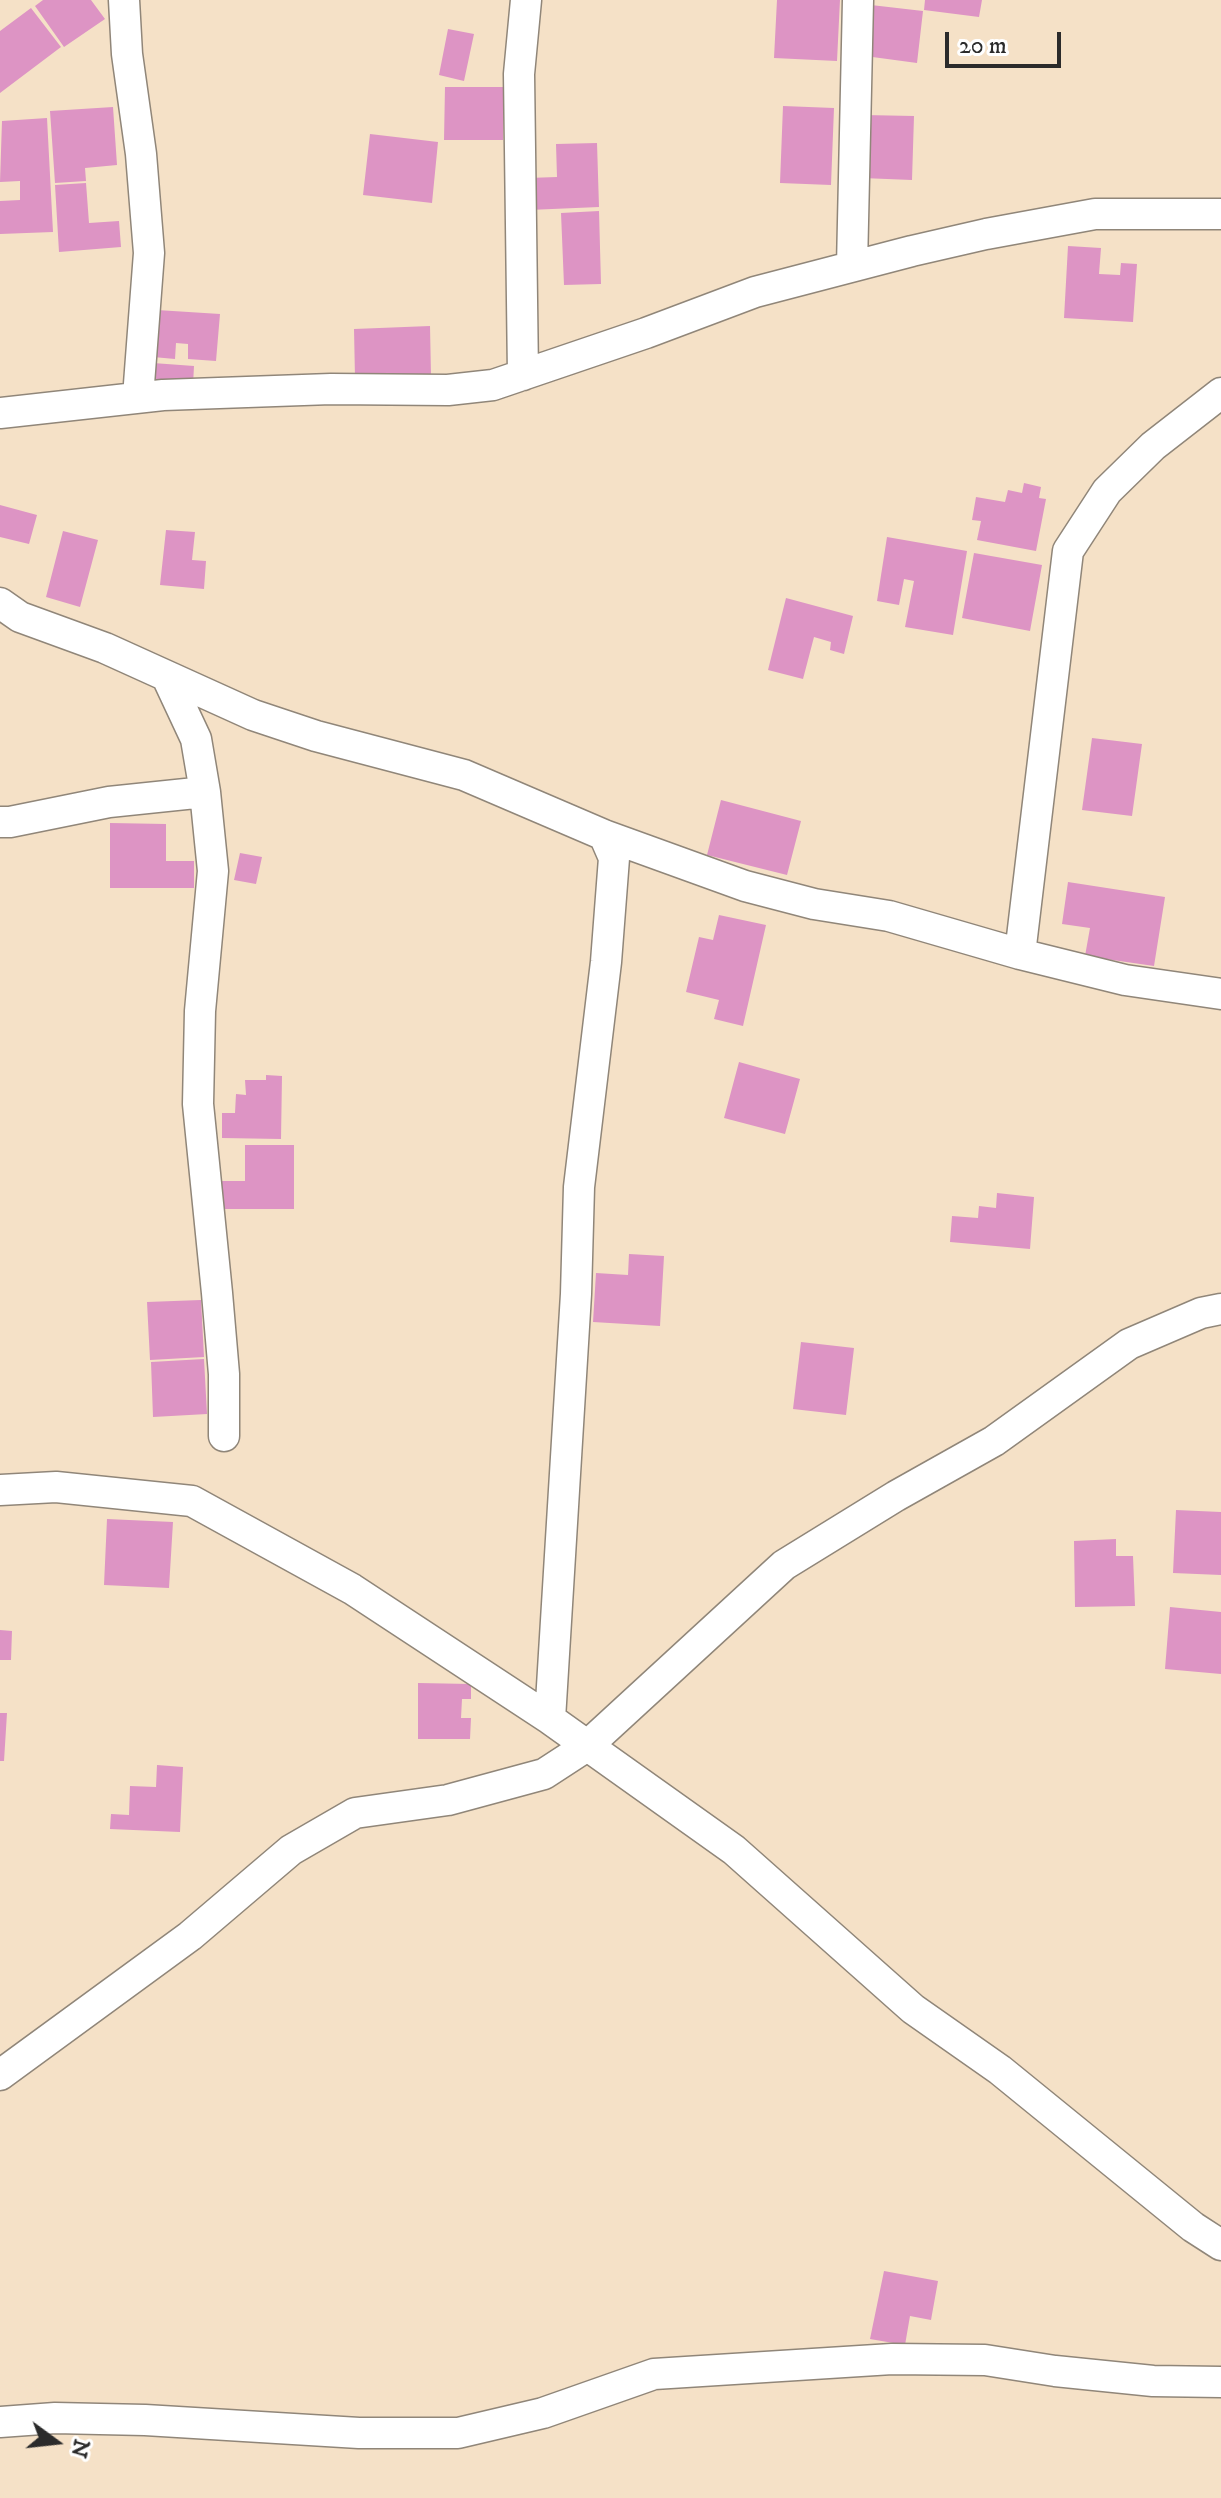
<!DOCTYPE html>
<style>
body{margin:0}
#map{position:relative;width:1221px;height:2498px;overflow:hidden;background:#f5e1c7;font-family:"IM FELL DW Pica",serif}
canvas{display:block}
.north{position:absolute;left:16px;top:2402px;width:80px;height:80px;-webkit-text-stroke:6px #fff;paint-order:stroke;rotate:105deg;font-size:22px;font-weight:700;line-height:32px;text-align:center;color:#2b2b2b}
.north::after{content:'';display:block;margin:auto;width:28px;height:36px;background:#2b2b2b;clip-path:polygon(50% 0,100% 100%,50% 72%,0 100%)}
.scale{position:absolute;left:945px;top:32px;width:116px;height:36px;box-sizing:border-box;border:4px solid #2b2b2b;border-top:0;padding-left:10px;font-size:24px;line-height:28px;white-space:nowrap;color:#2b2b2b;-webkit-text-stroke:6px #fff;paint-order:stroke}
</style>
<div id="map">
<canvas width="1221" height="2498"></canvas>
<div class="north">N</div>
<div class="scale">20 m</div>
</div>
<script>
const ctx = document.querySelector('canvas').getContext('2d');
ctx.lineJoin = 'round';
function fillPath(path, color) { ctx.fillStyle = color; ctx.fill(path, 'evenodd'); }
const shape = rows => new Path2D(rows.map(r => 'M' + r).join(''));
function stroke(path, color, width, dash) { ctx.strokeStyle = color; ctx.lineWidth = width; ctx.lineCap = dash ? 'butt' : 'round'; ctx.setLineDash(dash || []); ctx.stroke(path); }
fillPath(shape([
 [43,0,91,0,105,19,64,47,35,6],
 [777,0,840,0,837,61,774,58],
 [925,0,982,0,979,17,924,10],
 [871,5,923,11,917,63,865,56],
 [31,8,61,47,0,93,0,31],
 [448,29,474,34,464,81,439,75],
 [445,87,504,87,503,140,444,140],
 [783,106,834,108,831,185,780,183],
 [113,107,117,165,85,168,86,181,55,183,50,111],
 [864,115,914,116,912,180,862,178],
 [47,118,53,232,0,234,0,201,20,200,20,181,0,182,2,121],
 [370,134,438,142,432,203,363,195],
 [597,143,599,207,529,210,528,178,557,177,556,144],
 [86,183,89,223,119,221,121,247,59,252,55,185],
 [599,211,601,284,564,285,561,213],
 [1068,246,1101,248,1099,274,1120,275,1121,263,1137,264,1133,322,1064,318],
 [157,310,220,314,216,361,188,359,188,344,176,343,175,359,153,357],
 [430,326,431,376,355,378,354,329],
 [153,363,194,366,193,385,152,382],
 [1024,483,1041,487,1039,498,1046,499,1036,551,977,540,981,521,972,520,976,497,1005,502,1008,490,1022,493],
 [0,505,37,515,29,544,0,537],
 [166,530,195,532,192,560,206,561,204,589,160,585],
 [63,531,98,540,80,607,46,597],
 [887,537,967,551,953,635,905,627,914,581,904,579,899,605,877,601],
 [974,553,1042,565,1030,631,962,618],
 [786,598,853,616,844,654,830,650,831,642,814,637,803,679,768,670],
 [1092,738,1142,744,1132,816,1082,810],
 [721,800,801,821,787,875,707,855],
 [110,823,166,824,166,861,194,861,194,888,110,888],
 [240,853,262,857,256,884,234,880],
 [1068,882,1165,897,1154,966,1085,956,1090,928,1062,924],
 [719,915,766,925,743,1026,714,1019,719,1000,686,992,699,937,713,940],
 [739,1062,800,1079,785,1134,724,1118],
 [266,1075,282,1076,281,1139,222,1138,222,1113,235,1113,236,1094,246,1095,245,1080,266,1080],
 [245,1145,294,1145,294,1209,222,1209,222,1181,245,1181],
 [997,1193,1034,1197,1030,1249,950,1242,952,1216,978,1218,979,1206,996,1208],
 [629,1254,664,1256,660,1326,593,1322,596,1273,628,1275],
 [201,1300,204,1357,150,1360,147,1302],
 [801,1342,854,1348,846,1415,793,1409],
 [204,1359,207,1414,153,1417,151,1362],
 [1176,1510,1221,1512,1221,1575,1173,1573],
 [107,1519,173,1522,169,1588,104,1585],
 [1116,1539,1116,1556,1133,1556,1135,1606,1075,1607,1074,1541],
 [1170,1607,1221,1612,1221,1674,1165,1669],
 [0,1630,12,1631,11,1660,0,1660],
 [418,1683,471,1684,471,1699,462,1699,461,1718,471,1718,470,1739,418,1739],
 [0,1713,7,1713,4,1761,0,1761],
 [157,1765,183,1767,180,1832,110,1829,111,1814,129,1815,130,1786,156,1787],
 [884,2271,938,2281,931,2320,910,2316,905,2345,870,2339]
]), '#dd94c4');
const minor = shape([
 [124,0,127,54,141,154,149,253,138,397],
 [852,266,858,0],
 [523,375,519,74,526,0],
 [0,413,163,395,331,389,448,390,493,385,646,333,755,292,912,251,986,234,1095,214,1221,214],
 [0,603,20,617,105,648,253,715,316,736,464,775,604,835,745,886,814,904,889,916,1020,954,1125,980,1221,994],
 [167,677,196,739,205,792,213,871,200,1011,198,1104,217,1293,224,1374,224,1436],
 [0,822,10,822,109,802,205,792],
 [1020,954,1068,551,1107,491,1153,446,1221,393],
 [0,1490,56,1487,192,1501,352,1589,550,1719,734,1850,913,2009,1000,2070,1193,2227,1221,2245],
 [550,1719,576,1294,579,1187,606,962,614,858,604,835],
 [0,2075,190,1936,291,1850,355,1813,448,1800,544,1774,587,1746,784,1565,896,1496,994,1441,1129,1344,1201,1313,1221,1309],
 [0,2422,55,2418,145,2420,359,2433,458,2433,543,2413,654,2374,892,2359,985,2360,1055,2371,1153,2381,1221,2382]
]);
stroke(minor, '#908679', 33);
stroke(minor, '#fff', 30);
</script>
